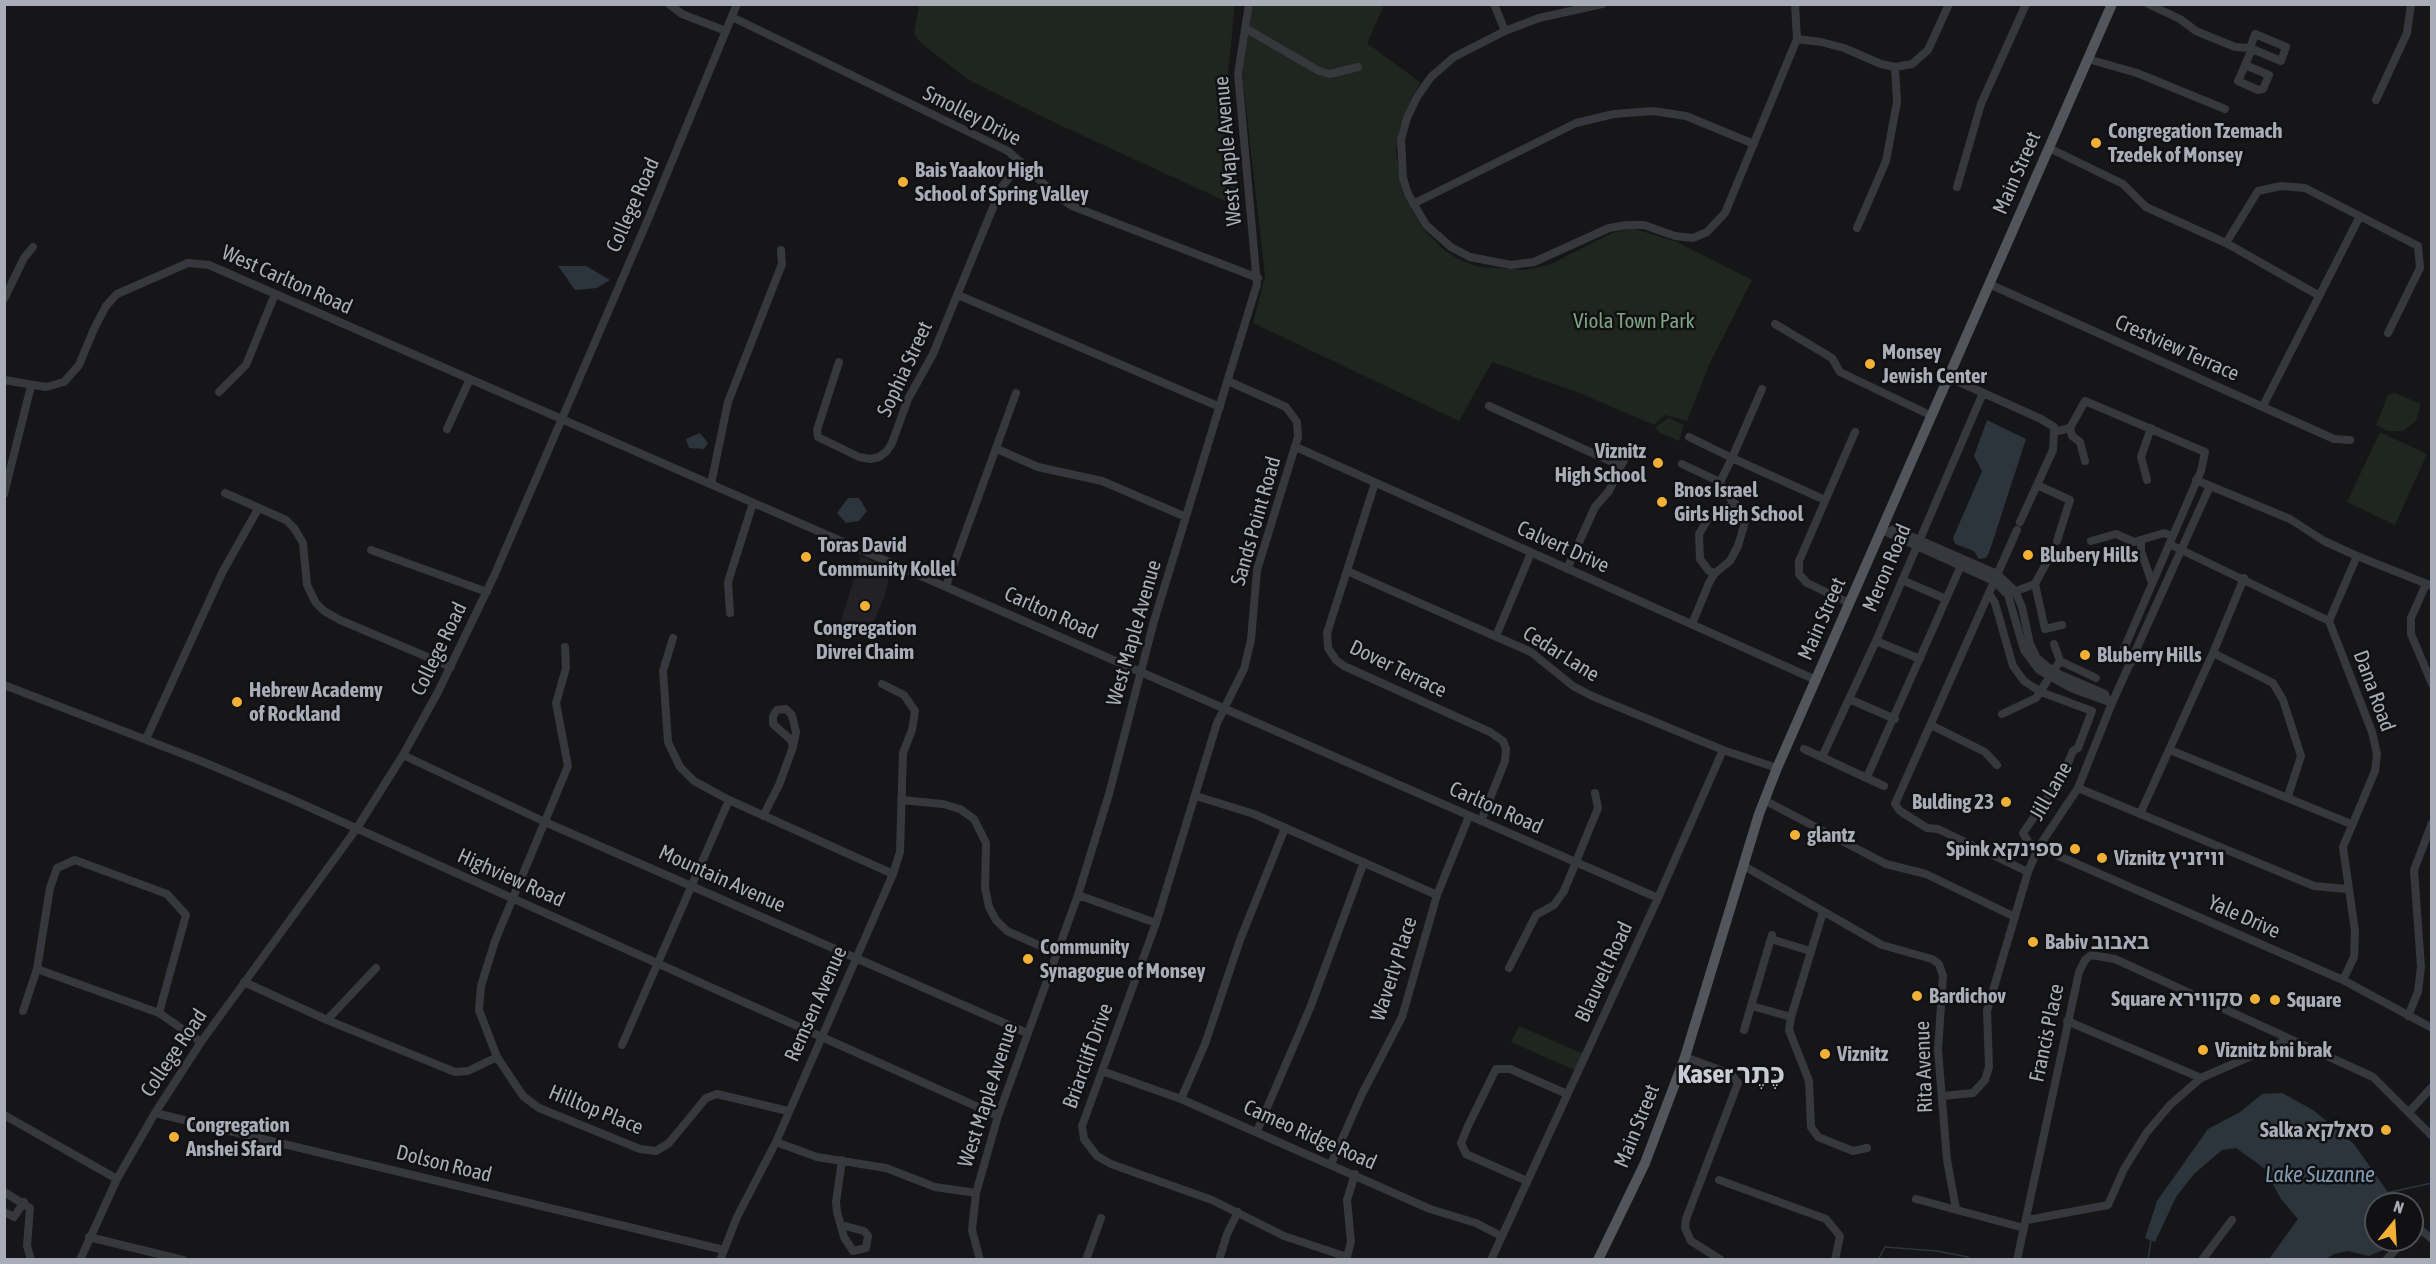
<!DOCTYPE html>
<meta charset="utf-8">
<style>
body{margin:0}
#map{position:relative;width:2436px;height:1264px;overflow:hidden;background:#161618;font-family:"Asap Condensed",sans-serif}
canvas{display:block}
.frame{position:absolute;inset:0;border:6px solid #a8adb8;pointer-events:none}
.north{position:absolute;left:2364px;top:1192px;width:60px;height:60px;box-sizing:border-box;background:#111113;border:2px solid #4d4f55;border-radius:50%;rotate:18deg;font-size:16px;font-weight:700;line-height:24px;text-align:center;color:#a8adb8}
.north::after{content:'';display:block;margin:auto;width:21px;height:27px;background:#f2b134;clip-path:polygon(50% 0,100% 100%,50% 72%,0 100%)}
</style>
<div id="map">
<canvas width="2436" height="1264"></canvas>
<div class="frame"></div>
<div class="north">N</div>
</div>
<script>
const ctx = document.querySelector('canvas').getContext('2d');
ctx.lineJoin = 'round';
function fillPath(path, color) { ctx.fillStyle = color; ctx.fill(path, 'evenodd'); }
const shape = rows => new Path2D(rows.map(r => 'M' + r).join(''));
function stroke(path, color, width, dash) { ctx.strokeStyle = color; ctx.lineWidth = width; ctx.lineCap = dash ? 'butt' : 'round'; ctx.setLineDash(dash || []); ctx.stroke(path); }
function drawText(font, color, halo, rows, align = 'center') {
  ctx.font = font + ' "Asap Condensed","Noto Sans Hebrew",sans-serif'; ctx.lineWidth = 5; ctx.setLineDash([]); ctx.textBaseline = 'middle'; ctx.strokeStyle = halo; ctx.fillStyle = color; for (const [text, x, y, turn = 0] of rows) {
    ctx.save(); ctx.translate(x, y); ctx.rotate((+turn || 0) * Math.PI / 180); ctx.textAlign = isNaN(turn) ? turn : align; if (halo) ctx.strokeText(text, 0, 0); ctx.fillText(text, 0, 0); ctx.restore();
  }
}
fillPath(shape([
 [861,556,891,569,884,598,868,635,839,627]
]), '#222225');
fillPath(shape([
 [919,5,1235,5,1228,74,1237,174,1237,193,1233,199,1225,201,1051,121,967,79,921,43,914,34],
 [1253,5,1384,5,1367,43,1421,83,1413,94,1399,129,1396,152,1403,194,1423,229,1444,250,1458,259,1479,267,1525,270,1549,265,1612,233,1632,228,1677,242,1752,280,1709,365,1687,421,1665,415,1654,425,1582,394,1492,362,1459,421,1253,323,1265,276,1242,72],
 [2395,393,2421,404,2416,421,2403,431,2387,431,2376,425,2388,395],
 [1669,418,1684,425,1679,441,1660,433,1655,427],
 [2380,432,2427,454,2395,525,2347,502],
 [1519,1026,1586,1055,1577,1071,1511,1042]
]), '#1e261f');
fillPath(shape([
 [558,266,586,266,610,280,597,288,575,290],
 [1987,420,2026,439,1989,553,1986,558,1979,559,1974,551,1955,544,1953,538,1982,471,1974,456],
 [700,433,708,443,704,449,689,448,686,439],
 [848,498,859,498,867,511,859,521,846,523,837,513],
 [2282,1093,2313,1110,2354,1144,2394,1201,2396,1204,2376,1204,2376,1240,2391,1240,2383,1250,2369,1256,2348,1251,2334,1254,2326,1259,2269,1259,2298,1219,2281,1199,2264,1168,2236,1148,2222,1150,2194,1174,2176,1197,2155,1242,2145,1238,2157,1201,2208,1129,2240,1112,2262,1094]
]), '#2c353c');
stroke(shape([
 [2386,1193,2432,1183],
 [1878,1260,1885,1247,1937,1251,1968,1257,1969,1260],
 [2148,1260,2151,1240]
]), '#2c353c', 1.5);
stroke(shape([
 [669,4,682,14,726,31],
 [1494,4,1505,31],
 [1602,4,1539,18,1505,31,1454,57,1431,77,1417,97,1407,118,1401,139,1403,178,1408,194,1426,225,1451,247,1470,257,1511,265,1534,262,1609,228,1627,225,1644,225,1675,236,1693,238,1707,232,1725,213,1797,39,1795,4],
 [2148,4,2180,19,2196,31,2235,47,2250,48,2255,34,2286,47,2281,61,2250,48],
 [732,17,1008,151,1056,195,1072,206,1258,278],
 [1245,28,1319,71,1330,74,1358,67],
 [1797,39,1821,42,1844,48,1881,64,1895,67,1912,64,1928,50,1949,4],
 [2088,59,2137,73,2225,109],
 [2245,65,2269,75,2263,89,2258,90,2238,81,2239,79,2245,65,2252,49],
 [2376,100,2407,33,2411,4],
 [2049,148,2123,184,2146,207,2226,243,2318,295],
 [1957,187,1981,104,2026,4],
 [1413,204,1576,123,1614,114,1653,111,1686,116,1754,144],
 [1857,228,1886,161,1897,102,1895,67],
 [2226,243,2258,191,2281,186,2305,188,2418,246,2420,268,2388,333],
 [1989,284,2334,439,2350,440],
 [958,295,1220,407],
 [4,299,24,258,33,247],
 [1775,324,1832,358,1840,372,1932,416],
 [839,362,817,430,818,437,859,457,870,459,879,457,887,451,892,443,908,399,933,354,1001,188,1021,162],
 [1948,377,2041,419,2054,427,2054,432,2070,428,2085,401,2205,452,2201,471,2120,658,2131,663],
 [4,380,46,387,64,382,79,365,94,329,106,306,117,294,188,263,209,265,1658,898],
 [1228,381,1286,407,1297,422,1298,437,1257,570,1251,640,1244,669,1217,723,1156,923,1082,1126,1084,1139,1097,1156,1111,1164,1212,1200,1284,1236,1347,1257],
 [219,392,246,365,275,294],
 [1489,406,1621,466,1609,491,1595,507,1567,569],
 [2263,406,2360,216],
 [2070,428,2072,436,2080,442,2085,461],
 [447,429,470,379],
 [1689,437,1732,458,1762,389],
 [1296,447,1816,680],
 [997,449,1038,467,1102,481,1186,517],
 [1682,464,1720,482,1745,522,1738,546,1730,561,1715,573,1709,583,1692,624],
 [1621,466,1630,449],
 [2147,480,2141,457,2151,428],
 [2196,480,2290,519,2324,541,2357,556,2432,586],
 [1720,482,1732,458,1825,500],
 [1375,483,1327,633,1328,648,1336,660,1344,666,1490,732,1503,741,1506,749,1505,761,1481,821],
 [711,484,728,402,782,264,781,250],
 [2037,485,2070,500,2057,541],
 [225,493,286,520,294,528,303,543,307,585,316,603,324,611,340,620,451,667],
 [4,494,31,386],
 [2020,522,2053,450,2054,432],
 [1882,530,1994,581,2008,595,2024,650,2039,670,2071,688,2112,703],
 [2017,530,1895,804,1900,811,1927,828,1938,829,2028,872],
 [1888,532,1894,529,1997,574,2015,591,2022,607,2030,644,2037,658,2054,672,2105,694,2107,700],
 [2141,540,2141,551,2152,583],
 [2091,541,2116,534,2134,542,2164,533,2172,536],
 [2169,544,2329,621],
 [371,550,487,592],
 [1347,571,1531,652,1573,686,1592,696,1723,750],
 [1715,573,1709,571,1700,559,1699,534,1711,514,1736,504],
 [1902,580,1946,599],
 [2035,584,2045,629,2062,625],
 [2426,584,2411,618,2411,634,2432,684],
 [946,586,1016,393],
 [1989,593,1995,603,2013,666,2024,681,2041,692,2092,711,2078,748,2073,751,2063,775,2023,833,2029,843,2343,980,2432,1028],
 [2011,593,2035,584,2052,552],
 [1849,603,1807,583,1799,574,1799,561,1855,432],
 [730,613,728,582,753,503],
 [1496,636,1531,553],
 [673,638,663,671,668,742,680,767,694,781,729,800,893,874],
 [1876,641,1920,659],
 [565,647,566,668,556,703,568,766,495,941,481,986,479,1010,497,1057,523,1096,539,1108,640,1149,656,1151,669,1143,706,1098,717,1094,788,1111],
 [2213,653,2273,683,2283,700,2301,756,2288,796],
 [2060,661,2096,678],
 [4,685,201,761,291,799,998,1116],
 [1849,699,1895,719],
 [2002,714,2036,698,2060,661,2054,644],
 [1931,725,1985,752,1997,765],
 [146,739,222,573,258,509],
 [1804,749,1884,786],
 [2170,750,2351,824],
 [403,755,545,822,1027,1033],
 [1822,757,1876,641,1983,393],
 [1867,777,1963,561],
 [2078,788,2314,886,2347,889],
 [1196,796,1254,814,1437,895],
 [901,800,943,804,960,809,974,819,986,843,985,888,989,907,996,920,1007,931,1056,953],
 [1764,800,1886,864,1926,874,2015,917],
 [2140,814,2213,653,2244,578],
 [763,816,779,785,793,747,791,740,773,724,773,716,777,710,786,709,792,715,796,732,793,747],
 [1744,866,1882,945,1932,959,1939,964,1943,976,1938,1050,1947,1160,1956,1209],
 [1078,895,1156,923],
 [1823,912,1791,1017,1789,1030,1809,1081,1811,1127,1818,1137,1853,1151,1867,1148],
 [1771,939,1810,951],
 [1509,968,1536,915,1554,905,1564,891,1598,808,1595,793],
 [37,969,159,1013,201,1042],
 [2343,980,2354,957,2355,931,2343,847,2375,771,2377,754,2372,732,2329,621,2357,556],
 [244,982,327,1020,455,1072,468,1071,497,1057],
 [1752,1006,1791,1017],
 [23,1011,37,969,50,888,57,868,75,860,167,894,186,915,159,1013],
 [2408,1016,2418,992,2421,967,2414,870,2432,823],
 [327,1020,376,968],
 [2067,1021,2201,1078],
 [1744,1030,1772,935],
 [622,1045,729,800],
 [1685,1057,1731,1074,1738,1083,1686,1219,1685,1228,1691,1241,1721,1260],
 [1102,1071,1181,1099,1430,1209,1476,1223,1501,1236],
 [1942,1096,1973,1093,1985,1080,1989,1067,1987,1011,2028,872,2038,848,2078,788,2112,703,2210,486],
 [1181,1099,1205,1044,1240,940,1285,828],
 [2409,1112,2432,1087],
 [155,1113,724,1250],
 [4,1115,117,1179],
 [1257,1131,1310,1008,1364,862],
 [776,1142,817,1157,886,1168,935,1187,976,1193],
 [1331,1164,1362,1094,1402,1017,1437,895,1469,816],
 [1719,1180,1826,1219,1840,1236,1835,1260],
 [1527,1181,1466,1154,1461,1143,1468,1126,1496,1069,1510,1069,1567,1094],
 [4,1192,30,1208,27,1246,31,1260],
 [1916,1199,2024,1228],
 [4,1212,14,1217,24,1202],
 [2027,1220,2108,1205,2124,1169,2147,1132,2170,1105,2201,1078,2290,1039],
 [841,1225,864,1231,868,1236,866,1248,853,1251,844,1237,837,1212,836,1202,842,1160],
 [2412,1232,2417,1227,2432,1239],
 [89,1237,183,1260],
 [80,1260,117,1179,155,1113,201,1042,357,828,403,755,438,692,494,576,649,217,737,4],
 [720,1260,737,1217,776,1142,893,874,900,852,903,753,912,730,915,711,904,695,882,684],
 [980,1260,972,1230,976,1193,998,1116,1078,895,1109,794,1154,621,1257,284,1238,74,1249,4],
 [1086,1260,1101,1218],
 [1219,1260,1227,1234,1238,1212],
 [1346,1260,1351,1242,1347,1200,1355,1174],
 [1491,1260,1658,898,1723,750,1777,768],
 [2017,1260,2079,972,2085,960,2091,955,2115,959,2373,1077,2432,1136],
 [2202,1260,2232,1220],
 [2386,1260,2405,1240]
]), '#37383d', 8);
stroke(shape([
 [1598,1260,1645,1163,1685,1057,1759,814,1777,768,2112,4]
]), '#53555c', 10);
for (const [x, y, r, color] of [
 [2096,143,6,"#f2b134"],
 [903,182,6,"#f2b134"],
 [1870,364,6,"#f2b134"],
 [1658,463,6,"#f2b134"],
 [1662,502,6,"#f2b134"],
 [2028,555,6,"#f2b134"],
 [806,557,6,"#f2b134"],
 [865,606,6,"#f2b134"],
 [2085,655,6,"#f2b134"],
 [237,702,6,"#f2b134"],
 [2006,802,6,"#f2b134"],
 [1795,835,6,"#f2b134"],
 [2075,849,6,"#f2b134"],
 [2102,858,6,"#f2b134"],
 [2033,942,6,"#f2b134"],
 [1028,959,6,"#f2b134"],
 [1917,996,6,"#f2b134"],
 [2255,999,6,"#f2b134"],
 [2275,1000,6,"#f2b134"],
 [2203,1050,6,"#f2b134"],
 [1825,1054,6,"#f2b134"],
 [2386,1130,6,"#f2b134"],
 [174,1137,6,"#f2b134"]
]) { const dot = new Path2D(); dot.arc(x, y, r, 0, 2 * Math.PI); ctx.fillStyle = color; ctx.fill(dot); stroke(dot, '#111113', 2); }
drawText('21px', '#a8adb8', '#111113', [
 ["Smolley Drive",972,116,27],
 ["West Maple Avenue",1228,151,-95],
 ["Main Street",2017,173,-66],
 ["College Road",633,205,-66],
 ["West Carlton Road",287,280,24],
 ["Crestview Terrace",2177,348,24],
 ["Sophia Street",905,369,-65],
 ["Sands Point Road",1256,521,-74],
 ["Calvert Drive",1563,547,24],
 ["Meron Road",1887,568,-67],
 ["Carlton Road",1051,613,24],
 ["Main Street",1822,619,-66],
 ["West Maple Avenue",1134,633,-74],
 ["College Road",439,649,-64],
 ["Cedar Lane",1561,654,32],
 ["Dover Terrace",1398,669,26],
 ["Dana Road",2374,691,70],
 ["Jill Lane",2051,791,-60],
 ["Carlton Road",1496,808,24],
 ["Highview Road",511,878,24],
 ["Mountain Avenue",722,879,24],
 ["Yale Drive",2244,917,24],
 ["Waverly Place",1394,969,-72],
 ["Blauvelt Road",1604,972,-65],
 ["Remsen Avenue",816,1004,-66],
 ["Francis Place",2047,1033,-78],
 ["College Road",174,1053,-56],
 ["Briarcliff Drive",1088,1056,-70],
 ["Rita Avenue",1924,1067,-92],
 ["West Maple Avenue",988,1095,-72],
 ["Hilltop Place",596,1110,22],
 ["Main Street",1637,1126,-68],
 ["Cameo Ridge Road",1310,1135,24],
 ["Dolson Road",444,1164,14]
]);
drawText('bold 21px', '#a8adb8', '#111113', [
 ["Congregation Tzemach",2108,131],
 ["Tzedek of Monsey",2108,155],
 ["Bais Yaakov High",915,170],
 ["School of Spring Valley",915,194],
 ["Monsey",1882,352],
 ["Jewish Center",1882,376],
 ["Viznitz",1646,451,"right"],
 ["High School",1646,475,"right"],
 ["Bnos Israel",1674,490],
 ["Girls High School",1674,514],
 ["Toras David",818,545],
 ["Community Kollel",818,569],
 ["Blubery Hills",2040,555],
 ["Congregation",865,628,"center"],
 ["Divrei Chaim",865,652,"center"],
 ["Bluberry Hills",2097,655],
 ["Hebrew Academy",249,690],
 ["of Rockland",249,714],
 ["Bulding 23",1994,802,"right"],
 ["glantz",1807,835],
 ["Spink ספינקא",2063,849,"right"],
 ["Viznitz וויזניץ",2114,858],
 ["Babiv באבוב",2045,942],
 ["Community",1040,947],
 ["Synagogue of Monsey",1040,971],
 ["Bardichov",1929,996],
 ["Square סקווירא",2243,999,"right"],
 ["Square",2287,1000],
 ["Viznitz bni brak",2215,1050],
 ["Viznitz",1837,1054],
 ["Congregation",186,1125],
 ["Anshei Sfard",186,1149],
 ["Salka סאלקא",2374,1130,"right"]
], 'left');
drawText('21px', '#7fa381', '#111113', [
 ["Viola Town Park",1634,321]
]);
drawText('italic 22px', '#7f9bb3', '#111113', [
 ["Lake Suzanne",2320,1175]
]);
drawText('bold 27px', '#c9ccd4', '#111113', [
 ["Kaser כֶּתֶר",1731,1074]
]);
</script>
